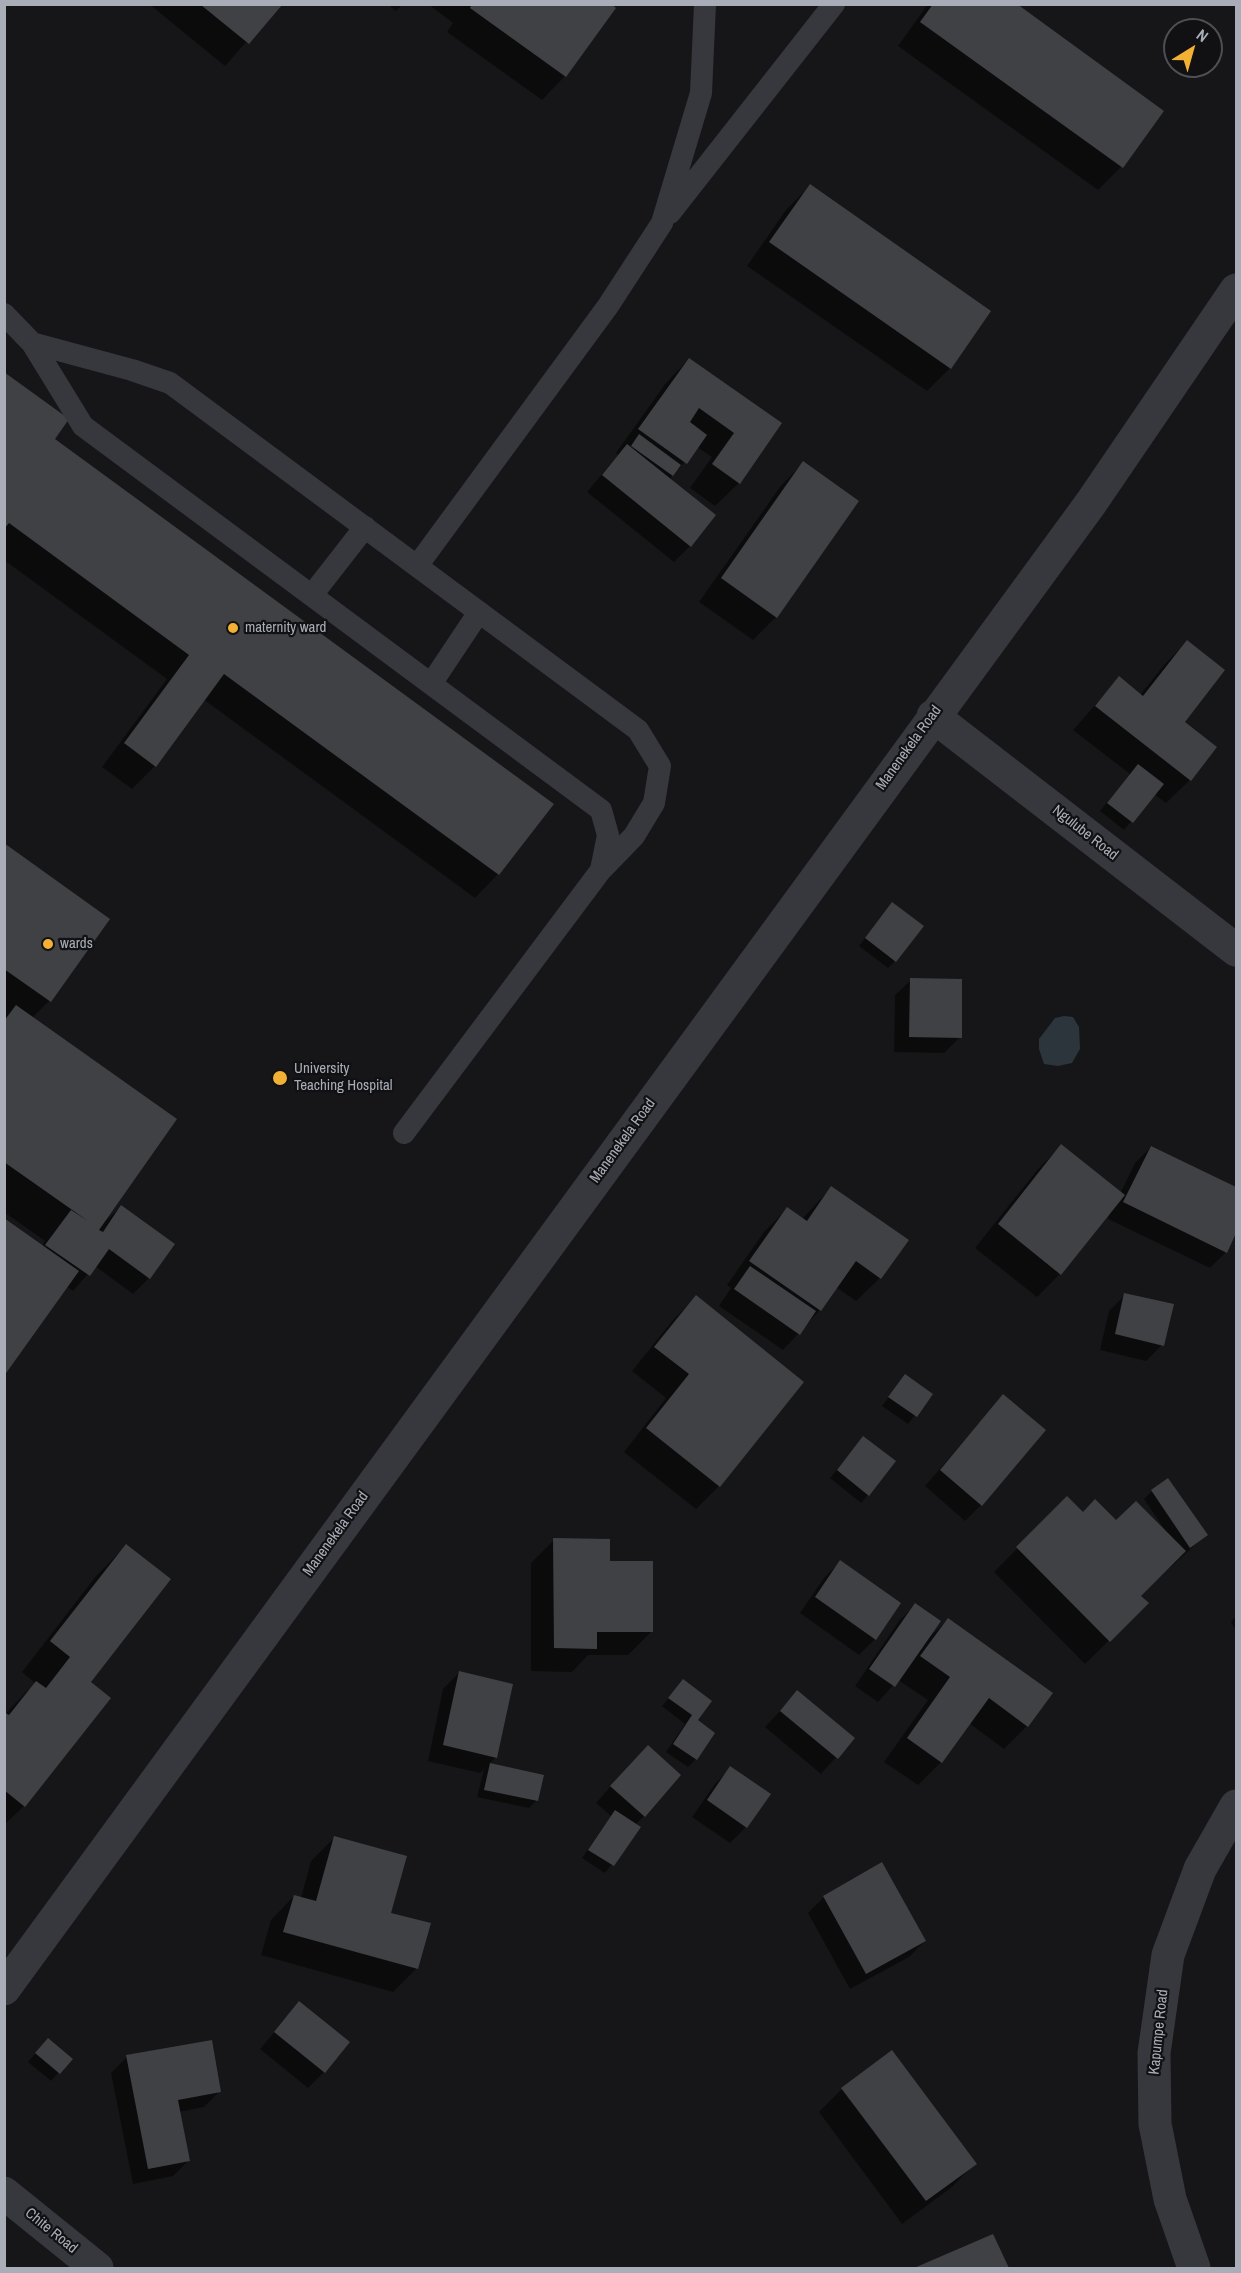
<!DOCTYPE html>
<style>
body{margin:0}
#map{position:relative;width:1241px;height:2273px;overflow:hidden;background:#161618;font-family:"Archivo Narrow",sans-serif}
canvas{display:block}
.frame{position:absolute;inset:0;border:6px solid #a8adb8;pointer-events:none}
.north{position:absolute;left:1163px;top:18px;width:60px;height:60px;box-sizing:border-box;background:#111113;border:2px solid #4d4f55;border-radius:50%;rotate:37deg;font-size:16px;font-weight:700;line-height:24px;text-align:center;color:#a8adb8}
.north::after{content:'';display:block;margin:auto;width:21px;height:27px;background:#f2b134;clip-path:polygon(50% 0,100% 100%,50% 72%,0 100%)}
</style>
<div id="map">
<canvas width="1241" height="2273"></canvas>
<div class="frame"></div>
<div class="north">N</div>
</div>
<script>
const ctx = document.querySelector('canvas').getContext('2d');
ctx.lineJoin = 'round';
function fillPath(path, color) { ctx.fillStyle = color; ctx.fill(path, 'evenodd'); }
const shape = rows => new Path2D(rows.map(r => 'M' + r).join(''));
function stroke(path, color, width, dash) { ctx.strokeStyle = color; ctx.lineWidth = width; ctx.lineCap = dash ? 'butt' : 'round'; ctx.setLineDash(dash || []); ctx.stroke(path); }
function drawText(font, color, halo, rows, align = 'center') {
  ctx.font = font + ' "Archivo Narrow",sans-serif'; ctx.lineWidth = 4.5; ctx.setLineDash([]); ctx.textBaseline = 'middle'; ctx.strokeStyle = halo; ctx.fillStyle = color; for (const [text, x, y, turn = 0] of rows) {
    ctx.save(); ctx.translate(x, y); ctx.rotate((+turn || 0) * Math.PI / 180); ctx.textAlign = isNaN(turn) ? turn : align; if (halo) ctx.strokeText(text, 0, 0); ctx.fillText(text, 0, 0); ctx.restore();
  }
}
fillPath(shape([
 [1064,1016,1073,1017,1079,1027,1080,1049,1072,1063,1058,1066,1044,1064,1039,1049,1039,1039,1055,1018]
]), '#2c353c');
fillPath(shape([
 [149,4,280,4,225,66],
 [387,4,403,4,396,11],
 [428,4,608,4,614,8,565,76,542,100,447,32,453,23],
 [928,4,1014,4,1121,167,1098,190,898,46],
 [810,186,950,368,927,391,747,266,786,210],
 [689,359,780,424,739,483,715,506,690,488,712,457,697,447,669,480,690,546,674,562,587,492,618,455,616,453,666,383],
 [4,374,53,440,498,874,475,898,203,699,155,766,132,789,102,767,167,679,4,560],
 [803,463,776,617,753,640,699,602,780,487],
 [1187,642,1183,722,1215,748,1190,780,1166,803,1154,794,1124,830,1100,811,1130,774,1073,730,1119,678,1140,695,1164,665],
 [4,845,49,1001,32,1018,101,1225,121,1207,149,1278,133,1294,95,1266,73,1291,66,1286,42,1246,45,1241,4,1212],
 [892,904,895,961,888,968,859,946],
 [911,980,960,1037,944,1053,894,1052,895,995],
 [1061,1146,1120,1194,1135,1163,1151,1147,1236,1189,1236,1230,1226,1252,1210,1268,1108,1219,1110,1212,1060,1274,1037,1297,975,1248,1038,1169],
 [831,1188,880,1278,856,1301,836,1287,820,1310,783,1350,719,1306,731,1288,727,1285,764,1232,787,1209,802,1219],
 [1125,1295,1162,1345,1146,1361,1100,1350,1109,1311],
 [696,1297,719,1486,696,1509,624,1452,666,1398,632,1371,673,1320],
 [905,1376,931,1394,908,1424,882,1406],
 [1003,1396,981,1505,965,1521,925,1486],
 [863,1438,868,1495,861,1503,830,1478],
 [1152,1491,1206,1535,1139,1596,1147,1603,1085,1664,994,1572,1067,1498,1083,1514,1167,1533,1144,1499],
 [554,1540,651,1632,628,1655,588,1655,572,1672,531,1671,531,1563],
 [126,1546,89,1683,24,1806,4,1825,5,1714,35,1683,22,1672,96,1576],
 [840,1562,875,1639,859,1655,800,1613,824,1578],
 [915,1605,926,1640,948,1620,1027,1726,1004,1749,969,1723,941,1762,918,1785,884,1762,928,1700,898,1680,878,1702,855,1686,899,1621],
 [1236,1616,1236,1631,1231,1622],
 [459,1673,496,1757,489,1764,542,1776,537,1800,529,1808,477,1797,484,1769,480,1773,428,1761,443,1689],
 [683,1680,696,1721,696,1759,688,1767,666,1752,685,1724,662,1706],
 [798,1692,853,1738,821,1774,765,1727],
 [632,1762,644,1816,635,1825,639,1828,605,1873,582,1858,611,1816,596,1803],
 [731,1768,746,1827,730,1843,692,1817,715,1784],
 [334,1838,390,1914,417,1968,393,1992,261,1955,271,1920,294,1896,301,1898,311,1861],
 [824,1897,925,1941,909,1957,850,1989,808,1913],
 [299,2003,324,2072,308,2088,260,2049],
 [41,2047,71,2059,51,2081,28,2062],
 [127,2057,220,2091,204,2107,179,2112,189,2160,173,2176,133,2184,111,2073],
 [842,2089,975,2163,952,2187,902,2224,819,2112],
 [992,2236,1007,2268,918,2268]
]), '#0007');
fillPath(shape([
 [472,4,611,4,616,8,566,77,470,8],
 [933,4,1017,4,1164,111,1123,168,920,22],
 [201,5,282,5,249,44],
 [810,184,991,311,951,369,769,242],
 [689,358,782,423,740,484,712,464,734,433,699,408,690,422,707,435,687,464,638,429],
 [4,372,69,419,55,439,554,804,499,875,224,674,156,767,124,743,189,655,9,523,4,529],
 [639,434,681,465,673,476,631,446],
 [627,444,716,515,691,547,602,475],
 [803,461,859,501,777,618,721,578],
 [1187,640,1225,670,1185,722,1217,747,1191,781,1095,706,1119,676,1143,696],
 [1138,764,1164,784,1133,823,1107,803],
 [4,843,110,919,51,1002,4,969],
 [892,902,924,926,896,962,865,938],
 [910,978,962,979,962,1038,909,1037],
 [16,1005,177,1119,99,1230,103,1232,121,1205,175,1244,150,1279,109,1249,90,1276,45,1245,71,1210,88,1221,4,1162,4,1021],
 [1061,1144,1125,1195,1061,1275,998,1224],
 [1151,1146,1236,1187,1236,1233,1227,1253,1123,1202],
 [831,1186,909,1240,881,1279,856,1261,821,1311,749,1261,787,1207,807,1221],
 [4,1218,79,1271,4,1376],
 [750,1266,816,1311,800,1335,734,1289],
 [1124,1293,1174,1304,1164,1346,1115,1334],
 [696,1295,804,1382,720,1487,646,1428,689,1374,654,1347],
 [905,1374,933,1394,917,1417,888,1397],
 [1003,1394,1046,1430,982,1506,940,1470],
 [863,1436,896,1461,869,1496,837,1470],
 [1168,1478,1208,1535,1190,1548,1151,1490],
 [1067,1496,1083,1512,1095,1499,1116,1520,1136,1501,1186,1551,1141,1596,1149,1603,1110,1642,1016,1547],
 [553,1538,610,1539,610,1561,653,1561,653,1632,597,1632,597,1649,554,1648],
 [126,1544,171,1579,91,1682,111,1698,25,1807,4,1790,4,1712,9,1715,36,1681,46,1688,70,1657,50,1641],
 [840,1560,901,1603,876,1640,815,1597],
 [915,1603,941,1621,895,1687,869,1669],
 [948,1618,1053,1693,1028,1727,989,1698,942,1763,907,1738,950,1677,920,1656],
 [459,1671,513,1684,497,1758,443,1745],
 [683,1679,712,1701,698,1720,715,1733,697,1760,673,1744,692,1715,668,1698],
 [797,1690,855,1738,838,1759,780,1711],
 [648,1745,681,1775,645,1817,610,1786],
 [490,1763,544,1775,538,1801,484,1790],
 [730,1766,771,1794,747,1828,707,1800],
 [615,1810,641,1827,614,1866,588,1850],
 [334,1836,407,1856,391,1913,431,1923,418,1969,283,1932,294,1895,316,1901],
 [882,1862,926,1941,866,1974,823,1896],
 [299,2001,350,2042,325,2073,274,2032],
 [48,2038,73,2059,60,2074,35,2053],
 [212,2040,221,2092,178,2100,190,2161,148,2169,126,2055],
 [892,2050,977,2164,926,2201,841,2088],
 [993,2234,1009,2268,914,2268]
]), '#404145');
stroke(shape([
 [670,213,834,4],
 [4,314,32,343,83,426,601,810,608,835,601,870],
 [32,343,132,370,170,383,638,730,660,766,654,803,634,836,601,870,404,1133],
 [417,566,608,306,662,223,701,93,705,4],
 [312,595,365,527],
 [431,684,479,612]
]), '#37383d', 22);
stroke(shape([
 [933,716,1236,950],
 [4,1989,1091,503,1236,290],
 [4,2193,97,2268],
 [1194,2268,1170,2199,1155,2124,1154,2053,1168,1955,1200,1869,1236,1806]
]), '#37383d', 33);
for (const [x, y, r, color] of [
 [233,628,6,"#f2b134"],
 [48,944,6,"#f2b134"],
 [280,1078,8,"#f2b134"]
]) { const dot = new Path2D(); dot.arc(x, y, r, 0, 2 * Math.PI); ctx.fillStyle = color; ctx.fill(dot); stroke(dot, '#111113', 2); }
drawText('15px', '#a8adb8', '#111113', [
 ["maternity ward",245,628],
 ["wards",60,944],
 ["University",294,1069],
 ["Teaching Hospital",294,1086]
], 'left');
drawText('15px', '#a8adb8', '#111113', [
 ["Manenekela Road",909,748,-54],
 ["Ngulube Road",1085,833,38],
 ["Manenekela Road",623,1141,-54],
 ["Manenekela Road",336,1534,-54],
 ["Kapumpe Road",1159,2032,-84],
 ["Chite Road",51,2231,39]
]);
</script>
